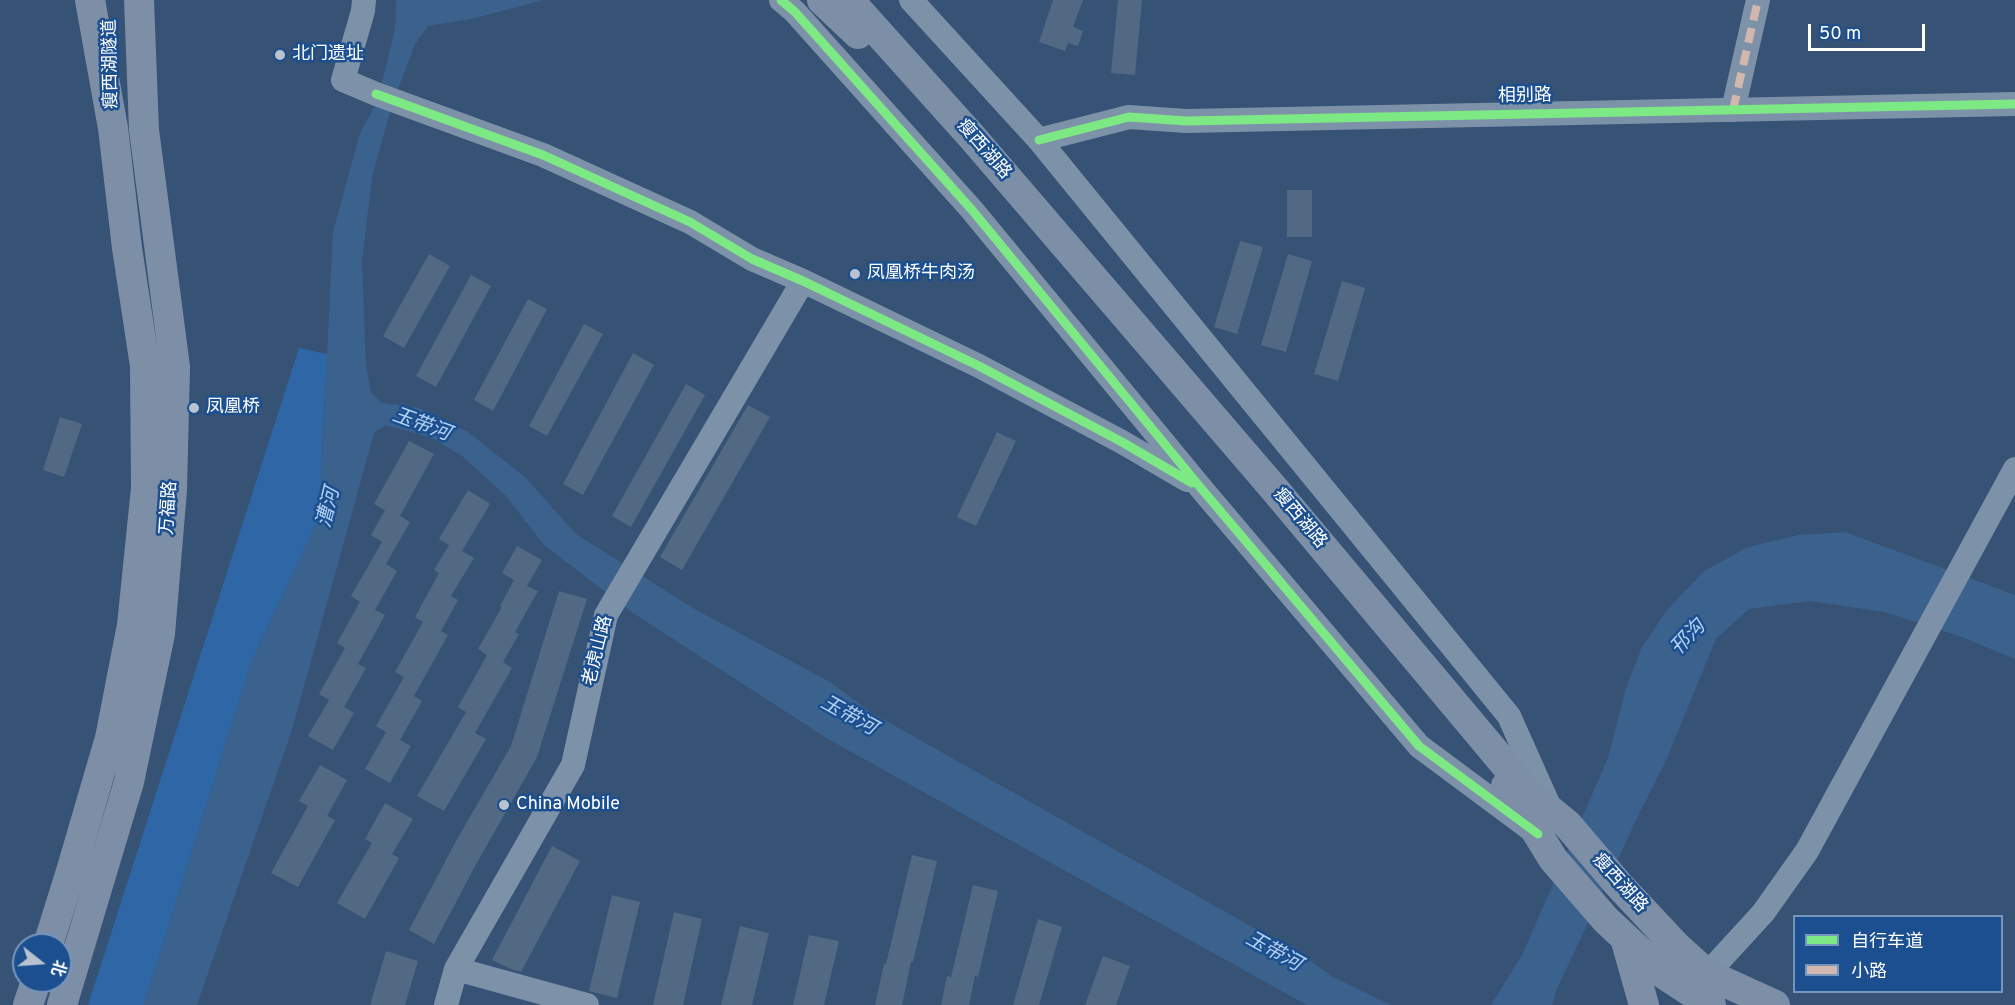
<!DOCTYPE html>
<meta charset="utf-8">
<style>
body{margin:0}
#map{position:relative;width:2015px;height:1005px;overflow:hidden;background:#365274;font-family:Overpass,"Noto Sans SC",sans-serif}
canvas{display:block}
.legend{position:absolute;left:1793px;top:915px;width:210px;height:78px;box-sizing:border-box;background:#1b4f8f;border:2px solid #7695bc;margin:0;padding:8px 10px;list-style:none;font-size:18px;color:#fff}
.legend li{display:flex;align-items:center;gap:12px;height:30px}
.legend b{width:30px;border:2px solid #7695bc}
.north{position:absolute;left:12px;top:933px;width:60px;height:60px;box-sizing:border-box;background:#1b4f8f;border:2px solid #7695bc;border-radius:50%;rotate:107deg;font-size:16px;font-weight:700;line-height:24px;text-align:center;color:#fff}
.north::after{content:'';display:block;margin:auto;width:21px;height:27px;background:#b9c2ce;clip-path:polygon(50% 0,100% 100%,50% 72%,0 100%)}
.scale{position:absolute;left:1808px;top:24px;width:117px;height:27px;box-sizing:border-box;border:3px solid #fff;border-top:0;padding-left:8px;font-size:18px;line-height:21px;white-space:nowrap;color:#fff;-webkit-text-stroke:4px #1b4f8f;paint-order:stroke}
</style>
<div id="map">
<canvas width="2015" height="1005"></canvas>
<ul class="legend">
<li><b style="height:8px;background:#7ce984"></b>自行车道</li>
<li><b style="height:8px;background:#d1b7ad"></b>小路</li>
</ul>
<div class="north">北</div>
<div class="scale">50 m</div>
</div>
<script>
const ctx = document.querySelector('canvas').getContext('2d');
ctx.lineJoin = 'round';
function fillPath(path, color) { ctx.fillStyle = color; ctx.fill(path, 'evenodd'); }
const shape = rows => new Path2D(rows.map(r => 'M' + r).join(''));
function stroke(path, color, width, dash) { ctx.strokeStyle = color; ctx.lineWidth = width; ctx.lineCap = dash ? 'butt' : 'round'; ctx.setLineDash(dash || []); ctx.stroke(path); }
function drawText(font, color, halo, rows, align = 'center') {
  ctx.font = font + ' Overpass,"Noto Sans SC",sans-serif'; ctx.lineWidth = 5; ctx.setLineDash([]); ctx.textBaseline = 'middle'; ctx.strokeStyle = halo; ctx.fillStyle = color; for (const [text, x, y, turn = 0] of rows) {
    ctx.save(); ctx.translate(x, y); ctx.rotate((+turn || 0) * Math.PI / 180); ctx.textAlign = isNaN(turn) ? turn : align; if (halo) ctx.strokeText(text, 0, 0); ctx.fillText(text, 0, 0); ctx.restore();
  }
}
fillPath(shape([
 [299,348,327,354,319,518,251,663,144,1005,88,1005]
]), '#2f66a5');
fillPath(shape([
 [396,0,544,0,471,19,428,26,415,44,391,108,372,177,362,262,366,365,371,392,382,403,419,408,468,432,525,477,576,534,693,608,830,682,872,713,1304,956,1331,976,1391,1005,1307,1005,828,739,633,613,544,545,505,495,462,456,432,438,386,425,374,433,292,730,197,1005,144,1005,251,663,319,518,333,232,360,133,377,102,395,29],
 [1845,532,2015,595,2015,659,1959,636,1884,612,1810,601,1749,609,1716,639,1665,763,1640,812,1556,991,1552,1005,1491,1005,1522,955,1608,758,1626,688,1641,649,1666,611,1704,571,1748,547,1798,535]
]), '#3b618d');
fillPath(shape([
 [1053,0,1083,0,1073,27,1083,31,1078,46,1068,43,1065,51,1039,42],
 [1118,0,1142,0,1135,75,1111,73],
 [1287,190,1312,190,1312,237,1287,237],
 [1240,241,1263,247,1237,334,1214,327],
 [429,254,450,266,404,348,383,336],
 [1288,254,1312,261,1286,352,1261,345],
 [471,275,491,286,436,387,416,376],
 [1342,281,1365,288,1338,381,1314,374],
 [528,299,547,309,493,411,474,400],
 [584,324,603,334,547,436,529,426],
 [633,353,654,365,583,495,563,484],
 [686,384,705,395,631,527,612,516],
 [748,405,770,417,682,570,660,557],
 [60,417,82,424,64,477,43,470],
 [997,432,1016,441,976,526,957,517],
 [409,441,434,454,400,516,410,522,386,564,397,571,375,610,385,615,358,664,366,668,344,707,354,713,333,750,308,736,329,700,319,694,345,648,337,643,360,602,351,596,382,542,371,535,385,510,374,504],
 [468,490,490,504,462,551,474,558,451,596,458,600,441,631,448,635,414,696,422,701,400,740,411,746,390,783,365,769,386,732,376,726,404,677,395,672,423,622,415,617,439,573,434,570,449,545,439,539],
 [517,546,542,560,527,586,538,591,515,632,519,634,503,662,512,668,475,733,486,739,444,811,417,796,466,712,458,707,487,655,478,649,502,607,500,606,514,580,502,573],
 [559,591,587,599,537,757,474,868,434,944,409,930,456,841,511,746],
 [320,765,347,780,327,816,335,820,298,887,271,873,308,806,299,801],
 [385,803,413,819,392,854,399,858,365,919,337,903,372,843,365,839],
 [552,846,580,861,521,972,511,969,492,960],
 [912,855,937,861,913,962,911,962,902,1005,875,1005,884,964,886,964],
 [973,885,998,891,978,977,975,976,969,1005,941,1005,947,976,951,977],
 [612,895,640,902,617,998,589,991],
 [674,912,702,919,683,1005,653,1005],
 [1038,919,1062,927,1039,1005,1013,1005],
 [740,926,769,933,752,1005,721,1005],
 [809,935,839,941,824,1005,793,1005],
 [386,951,418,961,405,1005,370,1005],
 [1103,956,1130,966,1116,1005,1085,1005]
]), '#526984');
stroke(shape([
 [364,0,363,11,343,80,376,94,543,155,690,222,752,259,803,281,979,366,1122,442,1187,480],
 [781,0,795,12,972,210,1200,487,1419,746,1532,830],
 [911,0,1039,140,1509,716,1550,808],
 [1733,110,1758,0],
 [1039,140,1129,117,1186,121,2015,104],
 [456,969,587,1005],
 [1707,974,1763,913,1807,851,2015,469],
 [446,1005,456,969,573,765,606,615,803,281]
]), '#7d92a8', 24);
stroke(shape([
 [822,0,858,34],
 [849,0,973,138,1276,491,1529,793,1567,824,1618,884,1677,947,1707,974,1775,1005],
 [1506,786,1517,800,1553,859,1606,920,1665,975,1711,1005],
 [1625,938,1644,1005],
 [48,945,72,868,110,738,132,625,146,488,145,366,127,248,113,128,90,0],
 [28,1005,36,981],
 [62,1005,129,782,160,634,172,490,175,367,144,130,139,0]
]), '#7d8ea7', 30);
stroke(shape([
 [1733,110,1758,0]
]), '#d1b7ad', 8, [15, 8]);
stroke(shape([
 [781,0,795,12,972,210,1200,487,1419,746,1538,834],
 [376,94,543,155,690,222,752,259,803,281,979,366,1122,442,1192,483],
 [1039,140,1129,117,1186,121,2015,104]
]), '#7ce984', 9);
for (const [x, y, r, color] of [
 [280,55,6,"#b9c2ce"],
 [855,274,6,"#b9c2ce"],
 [194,408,6,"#b9c2ce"],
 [504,805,6,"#b9c2ce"]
]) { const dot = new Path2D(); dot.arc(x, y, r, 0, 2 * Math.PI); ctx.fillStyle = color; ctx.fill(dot); stroke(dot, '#1b4f8f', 2); }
drawText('18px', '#fff', '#1b4f8f', [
 ["北门遗址",292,55],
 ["凤凰桥牛肉汤",867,274],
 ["凤凰桥",206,408],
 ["China Mobile",516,805]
], 'left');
drawText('18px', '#fff', '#1b4f8f', [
 ["瘦西湖隧道",112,64,-91],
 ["相别路",1525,97,-1],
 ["瘦西湖路",983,150,49],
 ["万福路",170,508,-86],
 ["瘦西湖路",1299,519,50],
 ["老虎山路",599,651,-76],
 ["瘦西湖路",1619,884,48]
]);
drawText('italic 20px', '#b5d3f5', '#1b4f8f', [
 ["玉带河",421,426,20],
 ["漕河",330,508,-76],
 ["邗沟",1689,639,-47],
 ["玉带河",848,717,29],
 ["玉带河",1273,953,29]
]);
</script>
